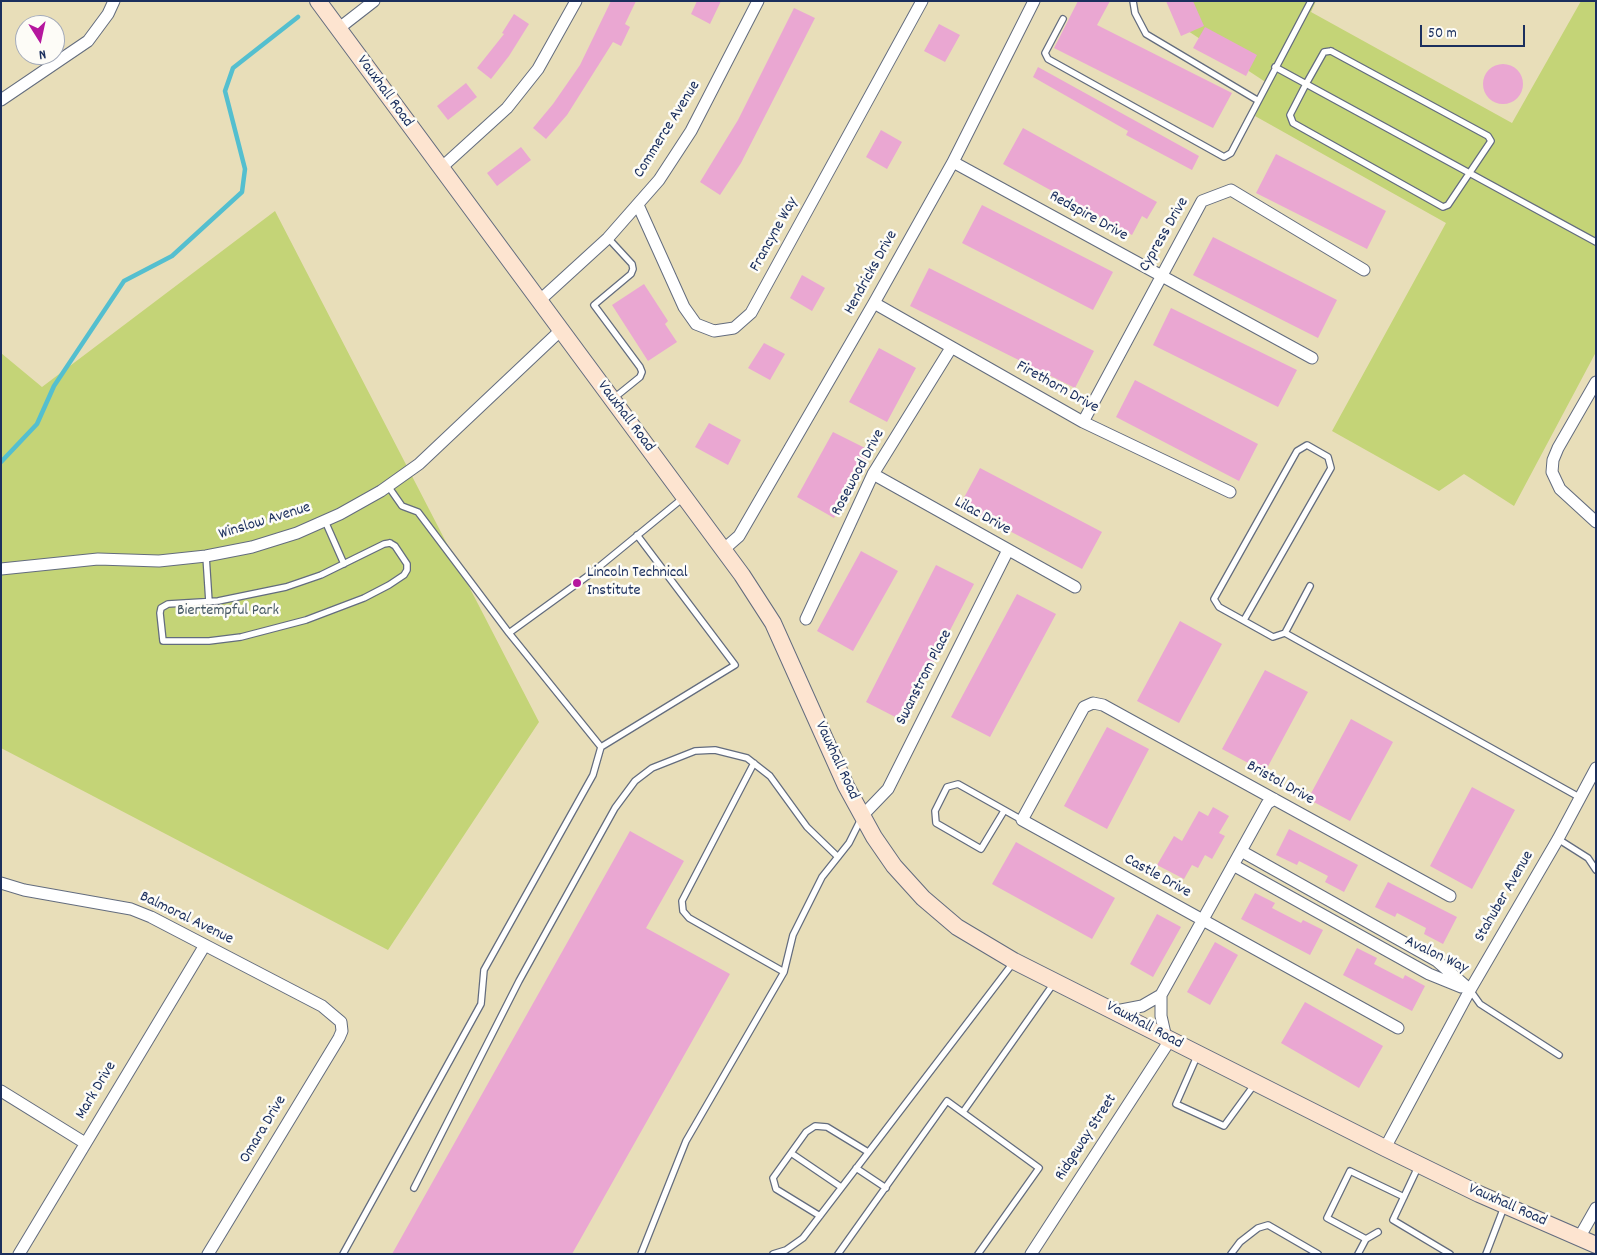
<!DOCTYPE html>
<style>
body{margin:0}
#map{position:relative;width:1597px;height:1255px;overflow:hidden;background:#e8deb9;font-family:Dekko,sans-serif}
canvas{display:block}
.frame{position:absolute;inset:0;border:2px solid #1b2f5e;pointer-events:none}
.north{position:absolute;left:15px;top:15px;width:50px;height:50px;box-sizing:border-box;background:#fdfcf7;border:1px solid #a3aaba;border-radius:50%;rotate:170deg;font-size:14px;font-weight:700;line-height:20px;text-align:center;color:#1b2f5e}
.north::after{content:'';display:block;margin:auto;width:18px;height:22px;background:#b5179e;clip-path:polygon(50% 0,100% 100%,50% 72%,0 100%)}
.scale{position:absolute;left:1420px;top:25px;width:105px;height:22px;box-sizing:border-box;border:2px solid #1b2f5e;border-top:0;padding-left:6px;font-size:15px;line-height:18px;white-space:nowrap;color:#1b2f5e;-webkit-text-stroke:4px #fdfcf7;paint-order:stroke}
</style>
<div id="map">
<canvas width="1597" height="1255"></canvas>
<div class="frame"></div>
<div class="north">N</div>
<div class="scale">50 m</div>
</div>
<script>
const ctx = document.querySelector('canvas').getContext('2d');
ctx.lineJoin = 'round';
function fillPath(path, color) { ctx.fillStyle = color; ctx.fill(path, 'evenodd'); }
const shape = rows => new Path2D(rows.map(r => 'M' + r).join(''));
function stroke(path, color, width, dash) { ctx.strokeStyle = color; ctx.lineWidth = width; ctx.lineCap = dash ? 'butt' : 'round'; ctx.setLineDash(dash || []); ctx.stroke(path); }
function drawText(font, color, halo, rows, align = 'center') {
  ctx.font = font + ' Dekko,sans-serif'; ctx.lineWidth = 5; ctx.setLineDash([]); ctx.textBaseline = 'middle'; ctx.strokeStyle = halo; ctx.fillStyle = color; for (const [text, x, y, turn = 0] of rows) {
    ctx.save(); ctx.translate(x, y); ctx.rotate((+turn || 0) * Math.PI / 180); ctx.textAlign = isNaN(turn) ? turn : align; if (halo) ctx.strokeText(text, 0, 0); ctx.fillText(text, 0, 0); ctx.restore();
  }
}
fillPath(shape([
 [1172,1,1316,1,1311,12,1512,123,1581,1,1596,1,1596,352,1514,506,1464,474,1439,491,1332,431,1446,223,1255,116,1270,85,1188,31],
 [275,211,539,722,388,950,1,748,1,353,42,387]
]), '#c4d477');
stroke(shape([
 [1,462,37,424,54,386,124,281,172,256,242,192,245,169,225,91,233,68,298,17]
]), '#54bfcf', 4.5);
fillPath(shape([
 [611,1,636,1,625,24,630,27,621,46,613,42,567,115,546,139,533,128,553,104,580,65],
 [697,1,721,1,710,24,691,14],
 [1078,1,1110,1,1097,25,1232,93,1213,128,1054,48],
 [1166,1,1193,1,1204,26,1181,36],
 [794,8,815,18,741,163,720,195,700,182,738,120],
 [514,14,529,24,509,56,491,79,477,68,504,34,502,33],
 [939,24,960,35,945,62,924,51],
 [1205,27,1257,55,1246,76,1193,48],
 '1483 84a20 20 0 1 1 40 0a20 20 0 1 1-40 0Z',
 [1038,67,1199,156,1192,170,1126,135,1128,131,1033,77],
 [466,83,477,97,448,120,437,106],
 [1023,128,1157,202,1147,219,1142,216,1132,235,1003,164],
 [881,130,902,142,887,169,866,157],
 [521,147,531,160,497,186,487,173],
 [1276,154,1386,211,1367,249,1256,193],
 [982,205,1113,272,1093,310,962,243],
 [1213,237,1337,300,1318,338,1193,275],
 [929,268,1094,351,1075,388,910,306],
 [802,275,825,288,812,311,790,298],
 [644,284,668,321,665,324,677,342,648,361,612,305],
 [1171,308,1297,370,1278,407,1153,345],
 [764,343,785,354,770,380,748,368],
 [879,348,916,368,887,422,849,402],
 [1135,380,1258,444,1239,481,1116,417],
 [709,423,741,440,728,465,695,447],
 [833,432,871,451,834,518,797,497],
 [980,468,1102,532,1082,569,960,505],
 [861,551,898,571,853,651,817,631],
 [936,565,974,584,903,721,866,702],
 [1017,594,1056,614,990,737,951,717],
 [1180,621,1222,644,1179,723,1137,701],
 [1265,670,1308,692,1265,772,1222,749],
 [1351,719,1393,742,1350,821,1308,799],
 [1107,727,1149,749,1107,829,1064,806],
 [1472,787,1515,810,1472,889,1430,866],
 [1213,807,1229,816,1219,833,1225,836,1212,859,1205,855,1198,868,1192,865,1184,879,1157,865,1174,836,1182,841,1199,811,1208,816],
 [1289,829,1358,865,1344,892,1325,882,1328,876,1299,861,1297,865,1276,855],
 [630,831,684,861,646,928,730,974,572,1254,392,1254],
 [1016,842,1115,898,1092,939,992,884],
 [1388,882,1457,917,1443,944,1424,934,1426,928,1397,913,1395,917,1375,907],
 [1255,893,1275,903,1272,908,1301,923,1303,920,1323,930,1310,955,1241,919],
 [1157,914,1181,927,1153,977,1130,964],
 [1215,942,1238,955,1210,1005,1187,992],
 [1357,948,1377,958,1374,964,1403,979,1405,975,1425,986,1412,1011,1343,975],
 [1305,1002,1383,1046,1359,1088,1281,1043]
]), '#eaa7d2');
const lane = shape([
 [1133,1,1135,13,1146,34,1257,100],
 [1063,19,1045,53,1048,59,1224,157,1231,153,1311,1],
 [1331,51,1488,136,1491,141,1448,205,1443,207,1293,123,1290,115,1306,84,1324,52,1331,51],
 [1275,67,1596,242],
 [608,238,632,264,633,269,631,274,594,305,640,367,642,372,640,377,614,398],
 [388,486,402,506,418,512,509,633,589,575,683,498],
 [325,521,344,564],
 [390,543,395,546,407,564,407,570,404,575,389,585,364,598,306,620,241,637,209,641,163,641,160,613,161,608,168,604,218,601,286,587,321,575,384,544,390,543],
 [206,556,209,602],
 [1310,586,1285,633,1579,797],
 [1244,620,1331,468,1328,457,1307,445,1297,451,1214,599,1219,607,1273,637,1285,633],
 [509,633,601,747,735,665,637,535],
 [754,763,682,901,683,911,689,918,784,972],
 [1004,811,981,849,936,823,935,811,947,787,958,784,1022,820],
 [1558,839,1588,858,1596,870],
 [1470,990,1480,1004,1559,1055],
 [1198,1054,1176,1104,1224,1126,1254,1085],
 [963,1112,1054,983],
 [791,1153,841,1187],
 [1418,1167,1393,1220,1450,1254],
 [856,1168,886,1188],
 [414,1188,519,981,615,808,635,781,652,768,695,751,715,750,747,758,770,776,807,827,838,857],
 [820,1216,776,1189,773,1178,806,1132,815,1126,827,1127,868,1152],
 [1378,1232,1366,1239,1327,1218,1350,1171,1404,1197],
 [343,1254,481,1004,484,970,593,775,601,747],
 [641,1254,686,1141,784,972,793,935,822,877,849,843,861,819],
 [773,1254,786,1250,803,1238,1013,963],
 [838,1254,947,1101,1039,1168,978,1254],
 [1231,1254,1240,1242,1258,1228,1268,1225,1318,1254],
 [1358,1254,1366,1239],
 [1486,1254,1504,1207]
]);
const street = shape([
 [338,29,374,1],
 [1,100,88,41,108,14,114,1],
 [953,162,1312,358],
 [441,168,507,108,538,69,576,1],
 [638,205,684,307,696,324,714,331,734,328,751,313,922,1],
 [539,301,608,238,659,180,691,131,758,1],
 [874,303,1083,422,1230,492],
 [1596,382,1558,448,1553,460,1552,472,1560,489,1596,522],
 [1083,422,1202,201,1231,190,1364,270],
 [873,474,1075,587],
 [723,550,739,536,874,303,953,162,1034,1],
 [1,569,98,559,159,561,206,556,252,547,297,533,340,514,381,491,419,464,561,330],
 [806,619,873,474,951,348],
 [863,815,888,789,1008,550],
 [1241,851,1437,961,1470,990],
 [1233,865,1429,974,1461,987],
 [1,883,24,890,131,909,151,917,322,1006,341,1022,342,1031,339,1038,208,1254],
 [1116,1011,1142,1006,1161,995],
 [1398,1028,1022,820,1084,707,1093,703,1103,705,1450,896],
 [1166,1038,1161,1016,1161,995,1267,804,1274,799],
 [1,1091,85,1143],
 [1385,1148,1470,990,1558,839,1596,768],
 [1579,1238,1596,1208],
 [19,1254,205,945],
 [1031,1254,1170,1040]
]);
const secondary = shape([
 [318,1,742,575,773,623,846,786,874,837,894,866,923,898,957,927,1014,961,1385,1148,1479,1194,1596,1245]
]);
stroke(lane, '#636c7e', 8);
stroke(street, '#636c7e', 13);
stroke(secondary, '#636c7e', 18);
stroke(lane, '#fff', 5.5);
stroke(street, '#fff', 11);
stroke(secondary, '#fde4d0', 16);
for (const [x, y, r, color] of [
 [577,583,5,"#b5179e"]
]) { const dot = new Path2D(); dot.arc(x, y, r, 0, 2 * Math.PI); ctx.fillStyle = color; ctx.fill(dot); stroke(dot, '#fdfcf7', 2); }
drawText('16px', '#1b2f5e', '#fdfcf7', [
 ["Vauxhall Road",384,92,54],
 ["Commerce Avenue",668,130,-58],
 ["Redspire Drive",1088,217,29],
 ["Francyne Way",775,235,-61],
 ["Cypress Drive",1165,235,-60],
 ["Hendricks Drive",872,273,-61],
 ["Firethorn Drive",1057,388,29],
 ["Vauxhall Road",625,417,53],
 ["Rosewood Drive",859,473,-62],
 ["Lilac Drive",982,517,29],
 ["Winslow Avenue",265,522,-17],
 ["Swanstrom Place",925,678,-63],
 ["Vauxhall Road",836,761,65],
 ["Bristol Drive",1280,784,29],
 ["Castle Drive",1157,877,29],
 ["Stahuber Avenue",1505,897,-60],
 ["Balmoral Avenue",186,919,26],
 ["Avalon Way",1436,956,25],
 ["Vauxhall Road",1144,1026,28],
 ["Mark Drive",97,1091,-59],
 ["Omara Drive",264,1130,-59],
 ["Ridgeway Street",1087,1138,-57],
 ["Vauxhall Road",1507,1206,24]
]);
drawText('16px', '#1b2f5e', '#fdfcf7', [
 ["Lincoln Technical",587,574],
 ["Institute",587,592]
], 'left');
drawText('16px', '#455864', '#fdfcf7', [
 ["Biertempful Park",228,612]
]);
</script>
